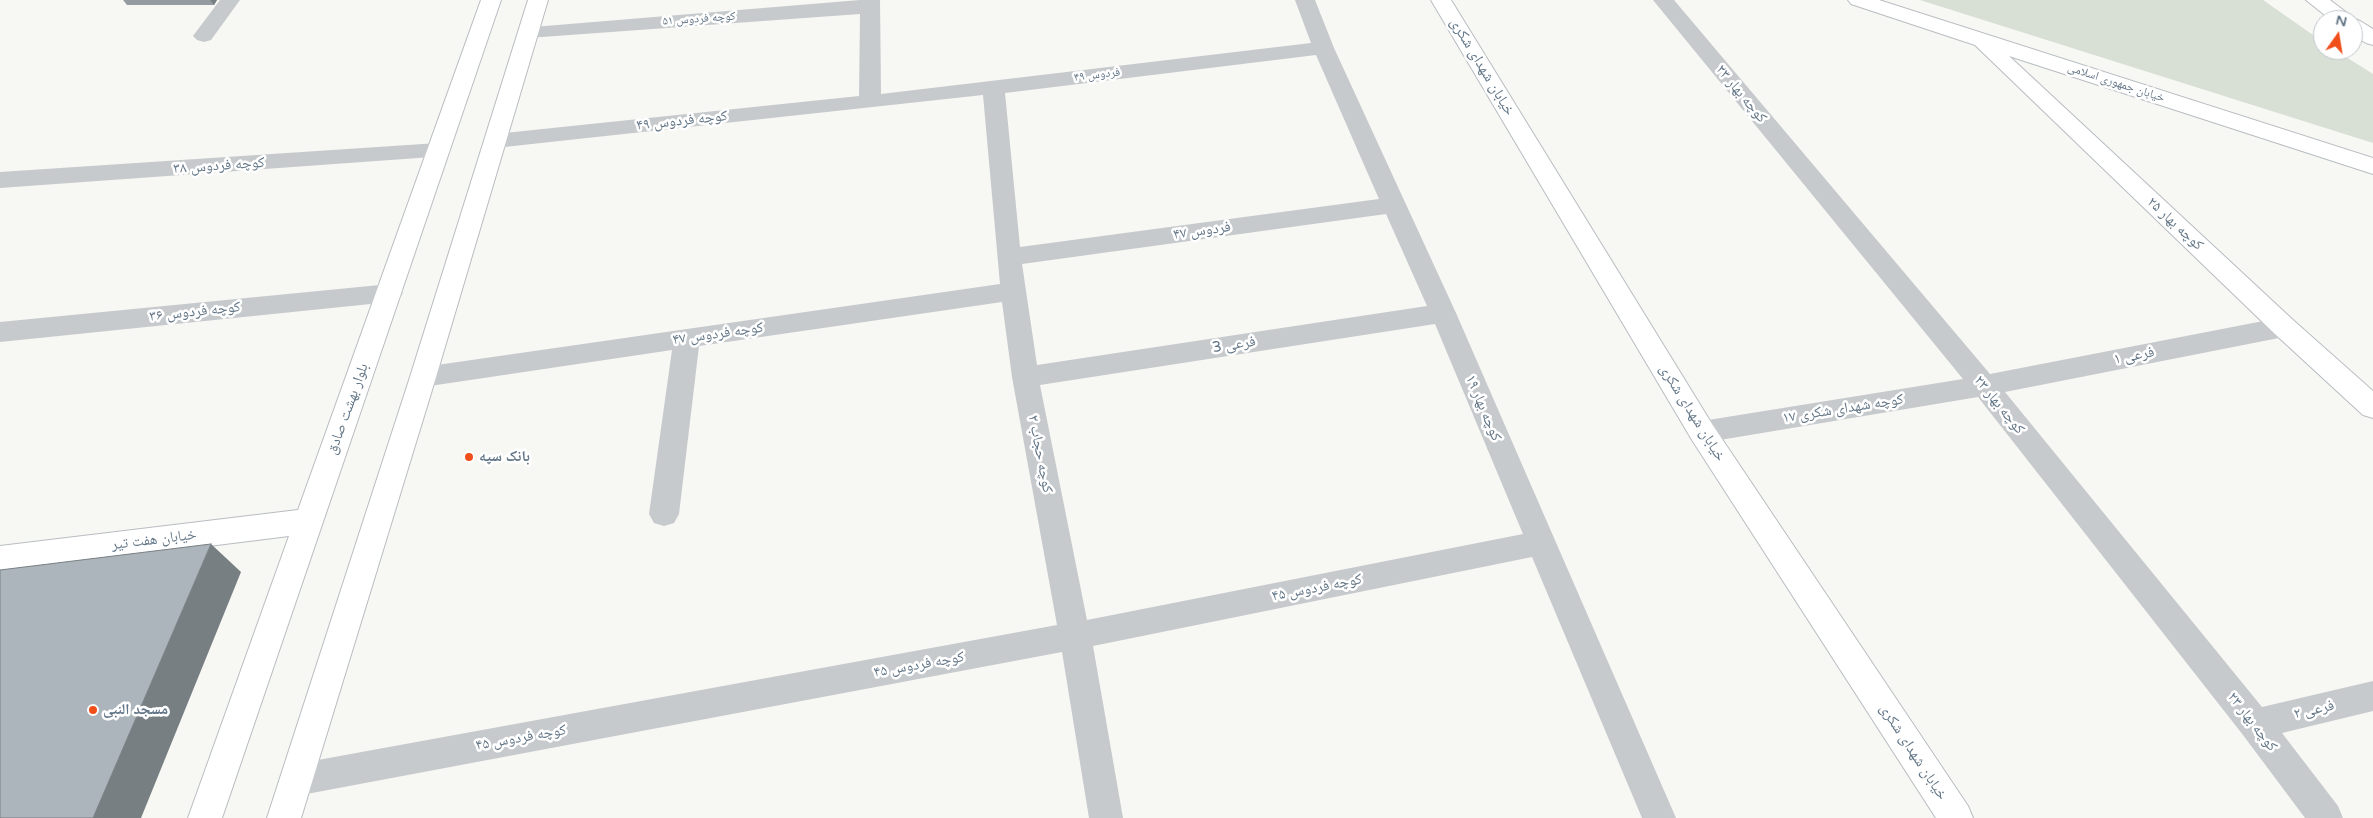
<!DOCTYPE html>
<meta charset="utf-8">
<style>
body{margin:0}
#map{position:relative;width:2373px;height:818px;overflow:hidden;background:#f7f7f3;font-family:"Varela Round",sans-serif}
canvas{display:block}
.north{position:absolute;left:2313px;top:10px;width:50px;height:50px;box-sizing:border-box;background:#fff;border:1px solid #c1c8cf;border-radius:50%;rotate:13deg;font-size:14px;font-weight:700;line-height:20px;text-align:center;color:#637687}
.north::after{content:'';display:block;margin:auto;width:18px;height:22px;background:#f04f1a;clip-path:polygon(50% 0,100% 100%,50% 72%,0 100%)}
</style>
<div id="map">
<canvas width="2373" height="818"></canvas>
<div class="north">N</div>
</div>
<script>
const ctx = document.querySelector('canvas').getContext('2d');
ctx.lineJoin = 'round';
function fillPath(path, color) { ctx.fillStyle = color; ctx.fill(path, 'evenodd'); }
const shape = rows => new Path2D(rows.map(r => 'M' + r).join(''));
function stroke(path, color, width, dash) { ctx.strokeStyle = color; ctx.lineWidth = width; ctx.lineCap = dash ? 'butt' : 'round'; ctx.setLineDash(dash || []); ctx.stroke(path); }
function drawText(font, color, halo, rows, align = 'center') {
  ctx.font = font + ' "Varela Round","Noto Naskh Arabic",sans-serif'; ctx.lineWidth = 5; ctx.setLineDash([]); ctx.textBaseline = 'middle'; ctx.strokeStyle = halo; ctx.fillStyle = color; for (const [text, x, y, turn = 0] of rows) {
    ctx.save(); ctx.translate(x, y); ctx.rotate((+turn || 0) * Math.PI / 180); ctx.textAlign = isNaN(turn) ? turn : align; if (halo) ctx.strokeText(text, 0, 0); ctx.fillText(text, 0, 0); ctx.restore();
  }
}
fillPath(shape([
 [1920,0,2263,0,2323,42,2323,50,2335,50,2373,74,2373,143]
]), '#d8dfd4');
const secondary = shape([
 [481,0,501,0,222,818,188,818,289,536,0,572,0,546,298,510,481,0],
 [528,0,548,0,436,377,301,818,267,818,410,377,528,0],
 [1431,0,1451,0,1712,424,1968,806,1973,818,1936,818,1692,440,1431,0],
 [1848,0,1879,0,2373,158,2373,174,2009,56,2293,320,2373,391,2373,418,2363,415,2275,334,1975,45,1851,4,1848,0]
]);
const primary = shape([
 [2306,0,2330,0,2355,19,2360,21,2373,29,2373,45,2366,43,2353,35,2353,20,2331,20,2306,0]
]);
stroke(secondary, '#b8bdc2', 2);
stroke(primary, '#b9bdc1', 2);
fillPath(shape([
 [220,0,240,0,211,40,204,42,197,40,193,36,220,0],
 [860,0,880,0,881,94,1311,43,1295,0,1315,0,1334,48,1456,313,1676,818,1642,818,1532,557,1093,646,1123,818,1089,818,1062,652,296,796,284,791,279,780,284,769,296,764,1057,625,1012,377,1002,302,699,346,679,514,674,523,664,526,654,523,649,514,672,350,423,387,413,384,410,377,413,370,423,367,1000,284,983,95,495,148,487,146,484,141,487,136,495,134,859,96,860,14,528,38,521,36,518,32,521,28,860,0],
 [1316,55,1379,199,1020,247,1005,93,1316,55],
 [1386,214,1427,306,1037,365,1022,264,1386,214],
 [1435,324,1523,534,1087,620,1040,385,1435,324],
 [1653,0,1674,0,1990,374,2284,317,2293,320,2297,327,2293,334,2284,337,2005,392,2262,707,2373,681,2373,711,2282,733,2338,806,2343,818,2305,818,2243,735,1978,397,1702,443,1692,440,1688,432,1692,424,1702,421,1963,379,1653,0],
 [438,143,446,146,450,151,446,156,0,188,0,172,438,143],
 [390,284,399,287,403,293,399,299,390,302,0,342,0,322,390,284]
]), '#c6cacd');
fillPath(secondary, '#fff');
fillPath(primary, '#fff');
fillPath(shape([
 [123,0,217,0,214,5,127,5]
]), '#949ca1');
fillPath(shape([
 [210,0,217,0,214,5],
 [211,544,241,572,141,818,93,818]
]), '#787f83');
const building = shape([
 [211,544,93,818,0,818,0,570,211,544]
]);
fillPath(building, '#acb5bb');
stroke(building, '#787f83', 1);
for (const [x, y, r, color] of [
 [469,457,5,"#f04f1a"],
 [93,710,5,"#f04f1a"]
]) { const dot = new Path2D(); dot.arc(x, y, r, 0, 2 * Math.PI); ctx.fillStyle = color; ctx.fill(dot); stroke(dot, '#fff', 2); }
drawText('12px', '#637687', '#fff', [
 ["کوچه فردوس ۵۱",699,19,-4],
 ["فردوس ۴۹",1097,75,-7],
 ["خیابان جمهوری اسلامی",2116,83,18]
]);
drawText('15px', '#637687', '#fff', [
 ["خیابان شهدای شکری",1482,67,59],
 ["کوچه بهار ۲۳",1741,94,50],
 ["کوچه فردوس ۴۹",682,121,-6],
 ["کوچه فردوس ۳۸",219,166,-4],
 ["کوچه بهار ۲۵",2175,224,43],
 ["فردوس ۴۷",1202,231,-8],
 ["کوچه فردوس ۳۶",195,312,-6],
 ["کوچه فردوس ۴۷",718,334,-8],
 ["فرعی 3",1234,345,-9],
 ["فرعی ۱",2134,356,-11],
 ["کوچه بهار ۲۳",1999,405,51],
 ["کوچه بهار ۱۹",1483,408,67],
 ["بلوار بهشت صادق",348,409,-70],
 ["کوچه شهدای شکری ۱۷",1843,409,-9],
 ["خیابان شهدای شکری",1692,413,58],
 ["کوچه حجاب ۲",1040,454,79],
 ["خیابان هفت تیر",154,540,-7],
 ["کوچه فردوس ۴۵",1317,588,-11],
 ["کوچه فردوس ۴۵",919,665,-10],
 ["فرعی ۲",2314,710,-13],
 ["کوچه بهار ۲۳",2252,722,52],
 ["کوچه فردوس ۴۵",521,738,-10],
 ["خیابان شهدای شکری",1913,752,57]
]);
drawText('bold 15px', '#637687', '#fff', [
 ["بانک سپه",479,457],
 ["مسجد النبی",103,710]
], 'left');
</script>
